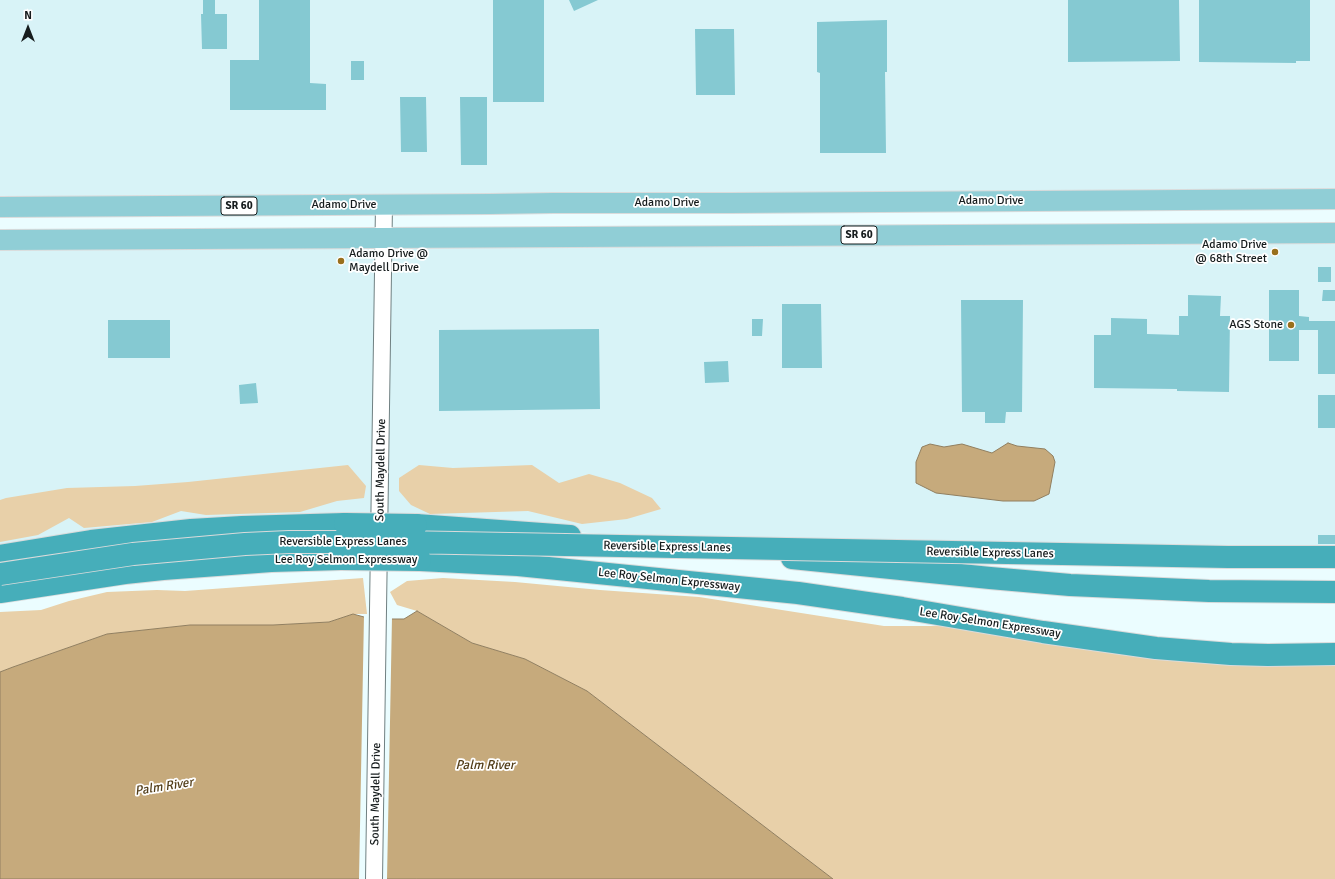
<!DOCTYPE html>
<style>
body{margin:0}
#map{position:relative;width:1335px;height:879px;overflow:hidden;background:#ebfdff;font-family:Signika,sans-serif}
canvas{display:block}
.north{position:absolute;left:8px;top:8px;width:40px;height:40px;-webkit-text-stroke:3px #fff;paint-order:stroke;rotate:0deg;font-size:11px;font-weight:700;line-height:16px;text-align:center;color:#161c1d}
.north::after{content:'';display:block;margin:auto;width:14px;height:18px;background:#161c1d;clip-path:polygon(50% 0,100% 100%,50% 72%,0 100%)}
</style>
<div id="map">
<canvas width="1335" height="879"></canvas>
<div class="north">N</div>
</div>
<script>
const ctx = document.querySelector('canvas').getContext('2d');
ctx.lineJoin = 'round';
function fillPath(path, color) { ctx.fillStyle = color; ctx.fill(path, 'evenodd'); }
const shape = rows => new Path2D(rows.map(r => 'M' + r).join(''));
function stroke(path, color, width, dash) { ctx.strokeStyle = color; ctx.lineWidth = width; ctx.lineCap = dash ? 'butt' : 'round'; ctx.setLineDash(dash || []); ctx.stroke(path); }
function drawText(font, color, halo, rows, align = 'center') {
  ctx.font = font + ' Signika,sans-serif'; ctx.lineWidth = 3.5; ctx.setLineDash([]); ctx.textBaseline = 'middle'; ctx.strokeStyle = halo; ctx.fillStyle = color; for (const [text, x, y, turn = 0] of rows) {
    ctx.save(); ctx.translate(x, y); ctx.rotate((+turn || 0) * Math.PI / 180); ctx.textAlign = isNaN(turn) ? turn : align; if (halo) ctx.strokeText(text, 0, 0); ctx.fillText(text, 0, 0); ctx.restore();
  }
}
fillPath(shape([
 [0,0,1335,0,1335,193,0,204],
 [1335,231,1335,555,804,553,481,523,379,518,387,235],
 [383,238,376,519,0,552,0,243]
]), '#d8f3f7');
fillPath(shape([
 [348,465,366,486,364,498,337,501,300,512,206,515,181,511,152,522,84,528,69,518,38,535,0,542,0,500,6,498,67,488,135,486,188,482],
 [419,465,453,468,532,465,559,483,589,474,620,483,652,498,661,509,627,519,582,524,528,511,430,514,411,505,399,491,399,478],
 [363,578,367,614,353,614,329,622,273,625,190,625,107,634,13,667,0,672,0,612,41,610,69,601,107,592,157,590,185,591],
 [443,578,515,582,600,590,699,597,884,626,961,626,1183,645,1335,647,1335,879,833,879,587,691,525,659,472,643,417,611,397,605,390,592,407,581]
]), '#e8d0a9');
const water = shape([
 [1008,443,1017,446,1045,449,1053,456,1055,462,1049,494,1034,501,1003,501,936,493,916,483,916,462,922,447,930,444,944,447,962,444,992,453,1008,443],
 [417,611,472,643,525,659,587,691,833,879,0,879,0,672,13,667,107,634,190,625,273,625,329,622,353,614,375,620,375,619,404,619,417,611]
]);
fillPath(water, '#c6aa7c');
stroke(water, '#917f60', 1);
fillPath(shape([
 [364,615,374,618,392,617,387,879,359,879]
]), '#ebfdff');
fillPath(shape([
 [203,0,215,0,215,14,227,14,227,49,202,49,201,14,203,14],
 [259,0,310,0,310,83,326,84,326,110,230,110,230,60,259,60],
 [493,0,544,0,544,102,493,102],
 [569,0,598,0,574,11],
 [1068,0,1179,0,1180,61,1068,62],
 [1199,0,1310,0,1310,61,1296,61,1296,63,1199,62],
 [887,20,887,72,885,72,886,153,820,153,820,73,817,72,817,22],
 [695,29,734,29,735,95,696,95],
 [351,61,364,61,364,80,351,80],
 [400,97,426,97,427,152,401,152],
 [460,97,487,97,487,165,461,165],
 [1318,267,1331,267,1331,282,1318,282],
 [1269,290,1299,290,1299,316,1309,317,1309,321,1335,321,1335,374,1318,374,1318,330,1299,330,1299,361,1269,361],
 [1323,290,1335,290,1335,301,1322,301],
 [1188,295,1221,296,1220,316,1230,316,1229,392,1177,391,1177,389,1094,388,1094,335,1111,335,1111,318,1147,319,1147,334,1179,335,1179,316,1188,316],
 [961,300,1023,300,1022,412,1006,412,1005,423,985,423,985,412,962,412],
 [782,304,821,304,822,368,782,368],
 [752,319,763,319,762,336,752,336],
 [108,320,170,320,170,358,108,358],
 [599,329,600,409,439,411,439,330],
 [728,361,729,382,705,383,704,362],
 [256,383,258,403,240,404,239,385],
 [1318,395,1335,395,1335,428,1318,428],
 [1318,535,1335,535,1335,544,1318,544]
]), '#85c9d2');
const minor = shape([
 [374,879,384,205]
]);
const major = shape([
 [0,207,490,204,553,203,731,203,1335,199],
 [0,240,1335,233]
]);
const highway = shape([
 [416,525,570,536],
 [0,556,91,541,191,530,242,527,345,524],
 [792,558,990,578,1070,585,1209,591,1335,592],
 [420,560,518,565,798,593,902,608,1043,632,1156,648,1231,654,1268,655,1335,654],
 [0,592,125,573,163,569,271,561,341,559]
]);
stroke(minor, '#708082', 18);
stroke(major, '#dadbdb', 22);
stroke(highway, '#dadbdb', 24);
stroke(minor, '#fff', 16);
stroke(major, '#90ced6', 20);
stroke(highway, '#46aeba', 22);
const highwayBridge = shape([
 [345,524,416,525],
 [341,559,420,560],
 [0,574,133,554,245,544,289,542,400,542,1228,557,1335,557]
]);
stroke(highwayBridge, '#dadbdb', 24, []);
stroke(highwayBridge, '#46aeba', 22);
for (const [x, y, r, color] of [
 [1275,252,4,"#996f1c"],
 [341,261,4,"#996f1c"],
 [1291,325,4,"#996f1c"]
]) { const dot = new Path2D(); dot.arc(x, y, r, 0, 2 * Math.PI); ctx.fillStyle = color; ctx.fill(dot); stroke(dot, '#fff', 1.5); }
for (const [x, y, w] of [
 [239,206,36],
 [859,235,36]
]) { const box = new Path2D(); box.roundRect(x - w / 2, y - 9, w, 18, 3); ctx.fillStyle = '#fff'; ctx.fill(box); stroke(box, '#161c1d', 1); }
drawText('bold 11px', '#161c1d', null, [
 ["SR 60",239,206],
 ["SR 60",859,235]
]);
drawText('12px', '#161c1d', '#fff', [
 ["Adamo Drive",991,201],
 ["Adamo Drive",667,203],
 ["Adamo Drive",344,205],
 ["South Maydell Drive",381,470,-89],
 ["Reversible Express Lanes",343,542],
 ["Reversible Express Lanes",667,547,1],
 ["Reversible Express Lanes",990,553,1],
 ["Lee Roy Selmon Expressway",346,560],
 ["Lee Roy Selmon Expressway",669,580,6],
 ["Lee Roy Selmon Expressway",990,623,9],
 ["South Maydell Drive",376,794,-89]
]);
drawText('12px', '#161c1d', '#fff', [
 ["Adamo Drive",1267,245],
 ["@ 68th Street",1267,259],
 ["Adamo Drive @",349,254,"left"],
 ["Maydell Drive",349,268,"left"],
 ["AGS Stone",1283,325]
], 'right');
drawText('italic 13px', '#523d18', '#fff', [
 ["Palm River",485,766],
 ["Palm River",164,787,-9]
]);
</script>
